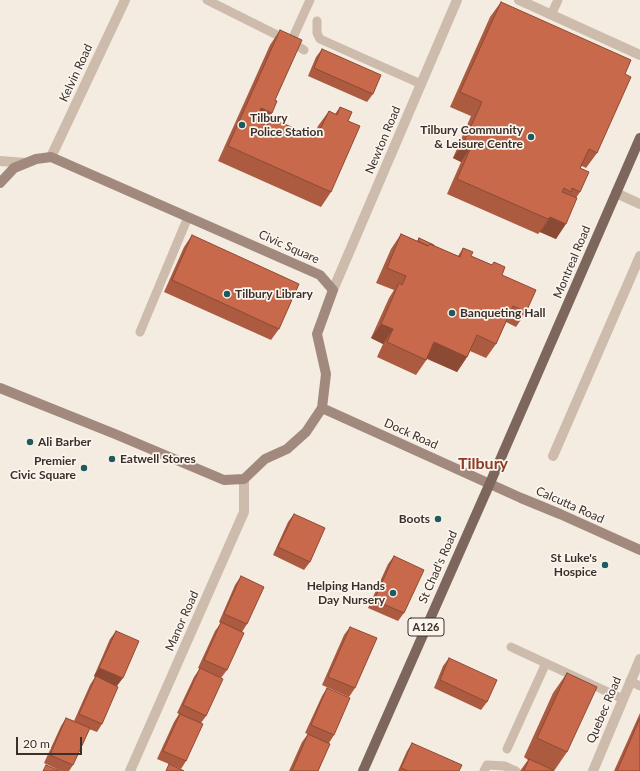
<!DOCTYPE html>
<style>
body{margin:0}
#map{position:relative;width:640px;height:771px;overflow:hidden;background:#f4ebe1;font-family:Lato,sans-serif}
canvas{display:block}
.scale{position:absolute;left:16px;top:737px;width:66px;height:18px;box-sizing:border-box;border:2px solid #3b302b;border-top:0;padding-left:5px;font-size:12px;line-height:14px;white-space:nowrap;color:#3b302b;-webkit-text-stroke:3px #fbf5ee;paint-order:stroke}
</style>
<div id="map">
<canvas width="640" height="771"></canvas>
<div class="scale">20 m</div>
</div>
<script>
const ctx = document.querySelector('canvas').getContext('2d');
ctx.lineJoin = 'round';
const shape = rows => new Path2D(rows.map(r => 'M' + r).join(''));
function stroke(path, color, width, dash) { ctx.strokeStyle = color; ctx.lineWidth = width; ctx.lineCap = dash ? 'butt' : 'round'; ctx.setLineDash(dash || []); ctx.stroke(path); }
function fillPath(path, color) { ctx.fillStyle = color; ctx.fill(path, 'evenodd'); }
function drawText(font, color, halo, rows, align = 'center') {
  ctx.font = font + ' Lato,sans-serif'; ctx.lineWidth = 3.5; ctx.setLineDash([]); ctx.textBaseline = 'middle'; ctx.strokeStyle = halo; ctx.fillStyle = color; for (const [text, x, y, turn = 0] of rows) {
    ctx.save(); ctx.translate(x, y); ctx.rotate((+turn || 0) * Math.PI / 180); ctx.textAlign = isNaN(turn) ? turn : align; if (halo) ctx.strokeText(text, 0, 0); ctx.fillText(text, 0, 0); ctx.restore();
  }
}
stroke(shape([
 [207,0,291,42,304,50],
 [551,15,558,0],
 [317,21,317,33,320,39,421,84],
 [291,42,310,0],
 [140,332,188,217],
 [511,647,623,699],
 [630,681,640,686],
 [507,749,546,663],
 [484,771,487,765,505,766,516,771]
]), '#cdbbac', 9);
stroke(shape([
 [519,0,640,55],
 [51,157,125,0],
 [0,161,26,163],
 [616,193,640,204],
 [333,290,457,0],
 [553,456,640,256],
 [130,771,244,512,244,479],
 [593,771,640,659]
]), '#cdbbac', 10);
stroke(shape([
 [0,183,14,168,36,159,51,157,320,275,333,290,317,334,326,374,322,408,306,432,287,449,265,459,244,479,224,480,115,434,0,388],
 [322,408,521,498,560,514,640,550]
]), '#a18a7d', 10);
stroke(shape([
 [363,771,490,483,640,138]
]), '#7d675c', 10);
fillPath(shape([
 [501,2,625,74,597,153,586,168,582,166,580,168,580,192,576,198,556,239,540,232,538,234,447,194,461,162,453,158,471,116,450,107,490,17],
 [280,30,264,124,266,125,271,118,313,137,318,126,329,111,335,114,340,107,348,121,331,192,321,207,218,161,270,45],
 [322,49,373,94,367,102,308,76,316,57],
 [401,234,417,241,419,238,434,246,458,256,463,248,471,256,492,265,494,262,526,312,516,327,506,322,496,344,486,358,470,351,467,357,457,372,427,359,416,375,377,357,383,344,371,338,389,298,394,290,376,283,391,249],
 [192,235,279,329,271,340,164,292,184,247],
 [294,514,310,562,304,570,273,555,288,522],
 [394,556,404,613,398,621,368,608,388,564],
 [241,576,247,624,242,632,227,670,221,678,198,668,215,631,221,623,219,622,235,585],
 [350,627,355,688,349,697,322,685,344,635],
 [116,631,117,686,102,724,97,732,89,729,73,765,69,771,61,771,44,763,61,726,66,718,74,721,90,685,95,677,94,676,110,639],
 [449,658,487,702,481,710,434,688,443,666],
 [200,668,206,716,201,723,186,761,181,769,157,759,174,722,179,714,177,713,194,677],
 [567,673,567,752,554,771,520,771,528,760,524,757,553,693],
 [327,688,334,735,329,743,318,771,289,771,302,742,308,734,305,733,322,696],
 [640,713,640,771,614,771],
 [412,743,459,771,398,771,407,751]
]), '#ac5a40');
fillPath(shape([
 [261,108,272,113,262,128,251,123],
 [463,144,471,147,461,162,453,158],
 [550,217,566,224,556,239,540,232],
 [381,324,393,329,383,344,371,338],
 [434,342,467,357,457,372,424,357],
 [99,668,123,678,117,686,94,676]
]), '#8c4a34');
const building = shape([
 [501,2,631,60,625,74,631,77,597,153,589,149,580,168,589,172,580,192,572,188,571,192,564,188,562,192,577,198,566,224,550,217,548,219,457,179,471,147,463,144,482,102,460,92,501,2],
 [280,30,302,40,275,100,277,101,272,113,261,108,256,121,267,126,271,118,316,138,329,111,337,115,340,107,352,112,348,121,360,126,331,192,228,146,280,30],
 [322,49,381,75,373,94,314,68,322,49],
 [401,234,428,246,430,244,460,257,463,248,473,252,471,256,492,265,494,262,505,267,502,275,536,290,526,312,513,306,496,344,477,335,467,357,434,342,426,360,387,342,393,329,381,324,399,283,402,285,406,276,387,268,401,234],
 [192,235,299,284,279,329,172,280,192,235],
 [419,238,434,245,434,246,430,244,428,246,418,241,419,238],
 [294,514,325,528,310,562,278,547,294,514],
 [394,556,424,570,404,613,374,600,394,556],
 [241,576,264,587,247,624,224,614,241,576],
 [221,622,244,633,227,670,204,660,221,622],
 [350,627,377,638,355,688,328,677,350,627],
 [116,631,139,641,123,678,99,668,116,631],
 [449,658,497,680,487,702,440,680,449,658],
 [200,668,223,679,206,716,183,705,200,668],
 [567,673,597,687,567,752,537,738,567,673],
 [96,676,118,687,102,724,79,714,96,676],
 [327,688,350,698,334,735,311,725,327,688],
 [180,714,203,724,186,761,163,751,180,714],
 [66,718,90,728,73,765,50,755,66,718],
 [640,718,640,771,617,771,640,718],
 [308,734,330,744,318,771,292,771,308,734],
 [412,743,462,765,459,771,408,771,401,768,412,743],
 [529,759,553,770,553,771,524,771,529,759],
 [169,764,184,771,166,771,169,764],
 [46,765,60,771,43,771,46,765]
]);
fillPath(building, '#c8694b');
stroke(building, '#8c4a34', 1);
for (const [x, y, r, color] of [
 [242,125,4,"#1f5a5e"],
 [531,137,4,"#1f5a5e"],
 [227,294,4,"#1f5a5e"],
 [452,313,4,"#1f5a5e"],
 [30,442,4,"#1f5a5e"],
 [112,459,4,"#1f5a5e"],
 [84,468,4,"#1f5a5e"],
 [438,519,4,"#1f5a5e"],
 [605,565,4,"#1f5a5e"],
 [393,593,4,"#1f5a5e"]
]) { const dot = new Path2D(); dot.arc(x, y, r, 0, 2 * Math.PI); ctx.fillStyle = color; ctx.fill(dot); stroke(dot, '#fbf5ee', 1.5); }
for (const [x, y, w] of [
 [426,627,36]
]) { const box = new Path2D(); box.roundRect(x - w / 2, y - 9, w, 18, 3); ctx.fillStyle = '#fbf5ee'; ctx.fill(box); stroke(box, '#3b302b', 1); }
drawText('bold 11px', '#3b302b', null, [
 ["A126",426,627]
]);
drawText('12px', '#3b302b', '#fbf5ee', [
 ["Kelvin Road",76,73,-65],
 ["Newton Road",383,140,-67],
 ["Civic Square",289,247,24],
 ["Montreal Road",572,262,-67],
 ["Dock Road",411,434,24],
 ["Calcutta Road",570,505,24],
 ["St Chad's Road",438,567,-66],
 ["Manor Road",182,621,-66],
 ["Quebec Road",604,710,-67]
]);
drawText('bold 12px', '#3b302b', '#fbf5ee', [
 ["Tilbury",250,118],
 ["Police Station",250,132],
 ["Tilbury Community",523,130,"right"],
 ["& Leisure Centre",523,144,"right"],
 ["Tilbury Library",235,294],
 ["Banqueting Hall",460,313],
 ["Ali Barber",38,442],
 ["Eatwell Stores",120,459],
 ["Premier",76,461,"right"],
 ["Civic Square",76,475,"right"],
 ["Boots",430,519,"right"],
 ["St Luke's",597,558,"right"],
 ["Hospice",597,572,"right"],
 ["Helping Hands",385,586,"right"],
 ["Day Nursery",385,600,"right"]
], 'left');
drawText('bold 16px', '#8c3b22', '#fbf5ee', [
 ["Tilbury",483,464]
]);
</script>
